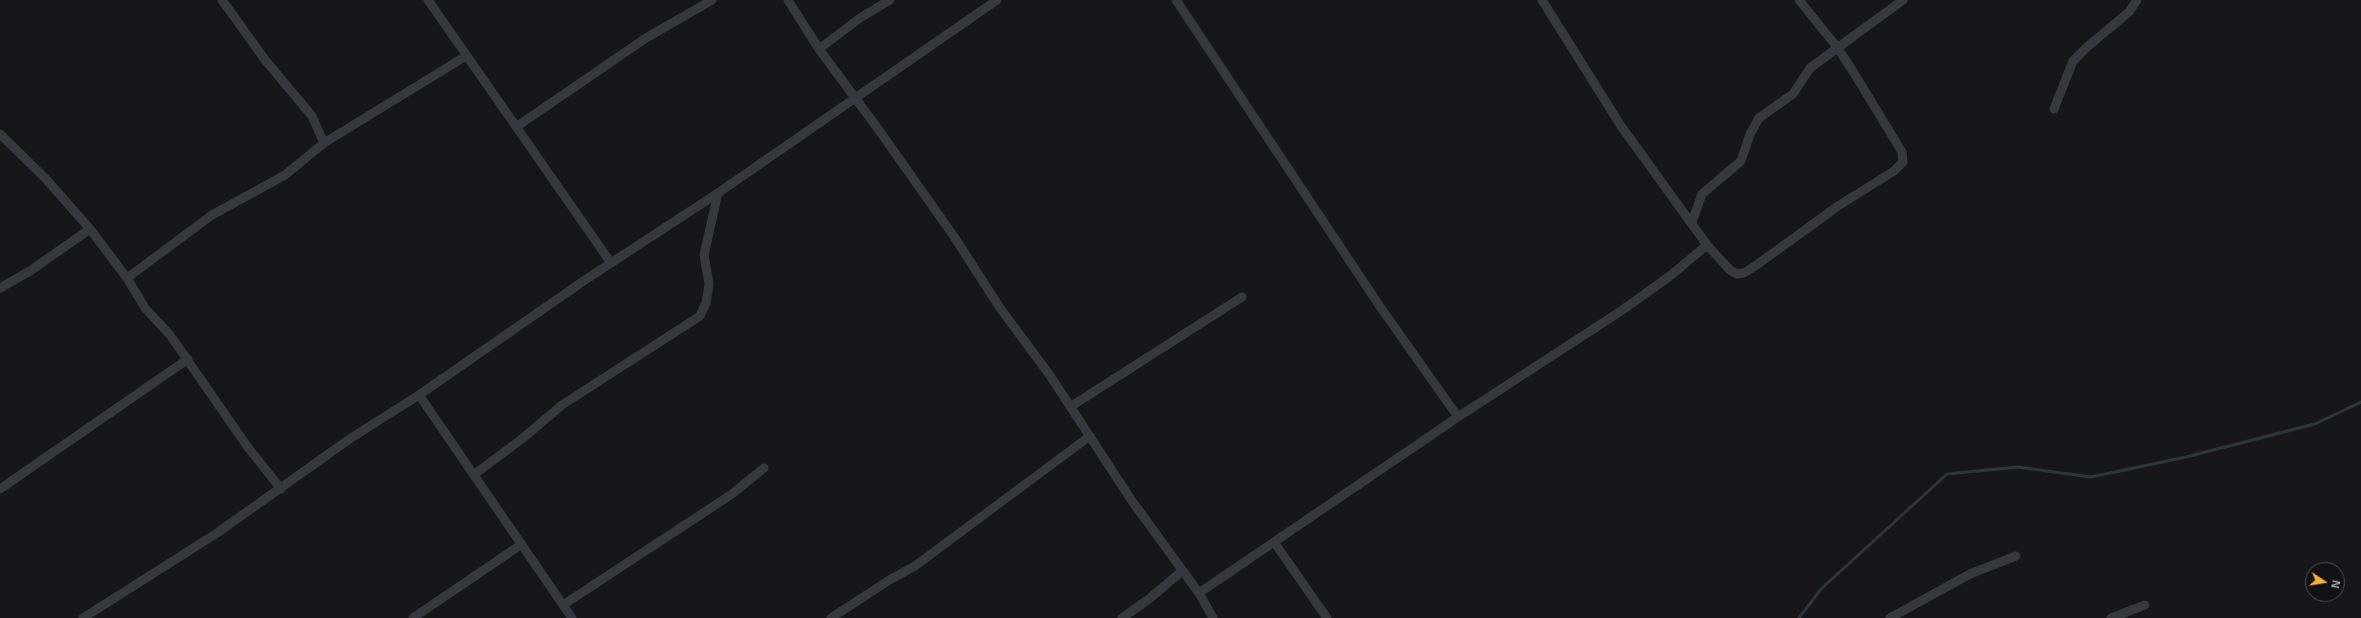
<!DOCTYPE html>
<style>
body{margin:0}
#map{position:relative;width:2361px;height:618px;overflow:hidden;background:#161618;font-family:Arial,sans-serif}
canvas{display:block}
.north{position:absolute;left:2305px;top:562px;width:40px;height:40px;box-sizing:border-box;background:#111113;border:1px solid #4d4f55;border-radius:50%;rotate:102deg;font-size:11px;font-weight:700;line-height:16px;text-align:center;color:#a8adb8}
.north::after{content:'';display:block;margin:auto;width:14px;height:18px;background:#f2b134;clip-path:polygon(50% 0,100% 100%,50% 72%,0 100%)}
</style>
<div id="map">
<canvas width="2361" height="618"></canvas>
<div class="north">N</div>
</div>
<script>
const ctx = document.querySelector('canvas').getContext('2d');
ctx.lineJoin = 'round';
const shape = rows => new Path2D(rows.map(r => 'M' + r).join(''));
function stroke(path, color, width, dash) { ctx.strokeStyle = color; ctx.lineWidth = width; ctx.lineCap = dash ? 'butt' : 'round'; ctx.setLineDash(dash || []); ctx.stroke(path); }
stroke(shape([
 [1799,618,1821,589,1947,474,2018,467,2091,477,2186,457,2315,424,2361,402]
]), '#2c353c', 3);
stroke(shape([
 [428,0,611,263],
 [788,0,819,49,881,133,955,238,1000,308,1049,374,1132,501,1199,593,1213,618],
 [1176,0,1381,308,1458,417],
 [1542,0,1621,126,1707,245,1730,270,1737,274,1744,273,1758,264,1838,206,1894,171,1903,162,1902,152,1854,73,1837,47,1799,0],
 [819,49,860,18,890,0],
 [2054,109,2073,61,2087,47,2129,12,2137,0],
 [516,127,646,38,712,0],
 [0,134,46,179,90,229,127,278,145,308,170,335,247,446,281,489],
 [324,143,466,56],
 [1692,222,1702,194,1741,161,1750,134,1759,118,1793,94,1810,68,1903,0],
 [127,278,212,215,285,175,324,143,312,116,266,61,222,0],
 [0,288,30,271,90,229],
 [419,395,572,618],
 [1070,407,1242,297],
 [475,474,523,438,562,405,700,316,706,303,709,284,704,255,718,193],
 [0,489,188,359],
 [1274,542,1327,618],
 [1199,593,1458,417,1621,311,1670,276,1707,245],
 [563,605,732,494,764,468],
 [83,618,217,533,351,438,419,395,585,280,718,193,997,0],
 [413,618,522,544],
 [831,618,891,579,915,566,1090,436],
 [1122,618,1149,599,1182,571],
 [1890,618,1970,574,2016,556],
 [2111,618,2145,605]
]), '#37383d', 9);
</script>
